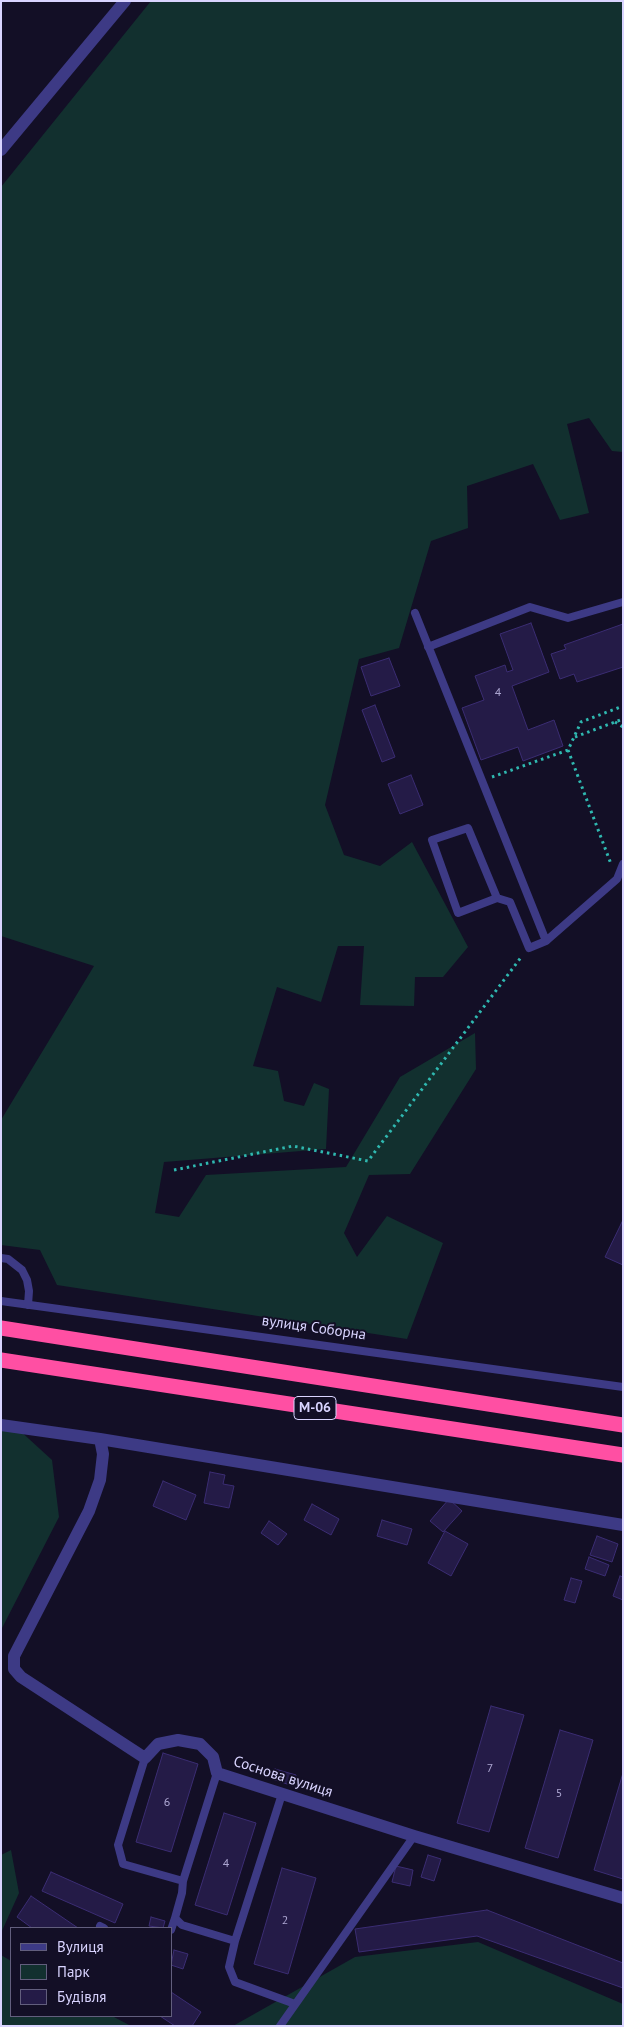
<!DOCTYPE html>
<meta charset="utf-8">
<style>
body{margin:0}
#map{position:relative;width:624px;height:2027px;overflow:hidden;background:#130f26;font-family:"PT Sans",sans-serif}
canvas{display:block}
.frame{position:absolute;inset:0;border:2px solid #d9d4ff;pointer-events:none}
.legend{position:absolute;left:10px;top:1927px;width:162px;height:90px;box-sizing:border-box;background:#130f26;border:1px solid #625e7d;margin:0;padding:6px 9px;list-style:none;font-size:15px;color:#d9d4ff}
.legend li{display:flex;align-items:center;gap:10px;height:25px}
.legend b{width:25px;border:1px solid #625e7d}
</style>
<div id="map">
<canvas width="624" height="2027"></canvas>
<div class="frame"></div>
<ul class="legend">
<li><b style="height:6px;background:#3d3a85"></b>Вулиця</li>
<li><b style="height:14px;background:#12302f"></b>Парк</li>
<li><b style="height:14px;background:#241b47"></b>Будівля</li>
</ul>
</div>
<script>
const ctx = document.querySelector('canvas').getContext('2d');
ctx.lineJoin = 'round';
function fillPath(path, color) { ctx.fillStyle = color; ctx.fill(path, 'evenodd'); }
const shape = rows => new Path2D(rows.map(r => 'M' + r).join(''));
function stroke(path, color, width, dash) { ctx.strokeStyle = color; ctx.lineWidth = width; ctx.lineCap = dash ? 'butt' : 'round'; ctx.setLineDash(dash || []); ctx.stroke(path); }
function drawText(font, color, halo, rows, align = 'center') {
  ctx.font = font + ' "PT Sans",sans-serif'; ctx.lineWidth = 4; ctx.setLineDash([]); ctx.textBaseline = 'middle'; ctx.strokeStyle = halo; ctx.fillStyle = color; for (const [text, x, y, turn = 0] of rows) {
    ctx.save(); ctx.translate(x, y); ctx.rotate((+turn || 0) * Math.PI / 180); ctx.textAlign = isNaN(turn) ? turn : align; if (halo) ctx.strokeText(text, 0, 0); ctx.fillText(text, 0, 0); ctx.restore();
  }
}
fillPath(shape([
 [151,1,623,1,623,452,612,451,589,418,567,424,589,513,560,520,533,464,467,486,468,528,431,541,399,648,359,659,325,805,344,855,380,866,412,842,468,947,443,977,415,977,414,1006,360,1005,364,946,338,946,321,1002,277,987,253,1066,278,1071,284,1101,304,1106,314,1083,329,1089,326,1149,164,1162,155,1213,179,1217,206,1175,346,1167,400,1077,475,1033,476,1069,410,1174,369,1175,344,1233,357,1257,387,1216,443,1243,407,1339,57,1285,40,1250,1,1245,1,1120,94,966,1,936,1,187],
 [1,1426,17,1428,52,1460,59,1517,1,1630],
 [11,1850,19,1893,1,1933,1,1855],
 [478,1942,623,2004,623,2026,233,2026,355,1957],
 [1,1955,11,1961,11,2016,112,2016,131,2026,1,2026]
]), '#12302f');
const building = shape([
 [531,623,549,672,512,686,528,730,554,720,563,746,523,761,518,747,481,760,462,708,484,700,475,676,505,665,507,672,513,670,500,634,531,623],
 [623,624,623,667,577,682,574,674,560,679,551,654,566,649,564,645,623,624],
 [389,658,400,686,371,696,361,667,389,658],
 [375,705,395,757,382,762,362,710,375,705],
 [411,775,423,805,400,814,388,784,411,775],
 [623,1220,623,1265,605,1257,623,1220],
 [210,1472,225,1475,223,1484,234,1486,229,1508,204,1503,210,1472],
 [163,1481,196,1495,186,1520,153,1506,163,1481],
 [449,1499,462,1511,443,1532,430,1521,449,1499],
 [312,1504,339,1519,331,1535,304,1520,312,1504],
 [382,1520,412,1529,407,1545,377,1536,382,1520],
 [269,1521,287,1534,278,1545,261,1533,269,1521],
 [445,1531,468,1544,451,1576,428,1563,445,1531],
 [597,1536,618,1544,612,1562,590,1555,597,1536],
 [589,1557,609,1565,605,1576,585,1569,589,1557],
 [620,1576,623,1577,623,1600,613,1596,620,1576],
 [571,1578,582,1581,575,1603,564,1600,571,1578],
 [491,1706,524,1715,489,1832,457,1823,491,1706],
 [560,1730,593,1740,558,1858,525,1848,560,1730],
 [163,1753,198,1764,171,1852,136,1842,163,1753],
 [275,1769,296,1775,293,1786,272,1779,275,1769],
 [623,1773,623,1879,594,1870,623,1773],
 [224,1813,256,1823,227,1915,195,1905,224,1813],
 [428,1855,441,1859,434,1881,421,1877,428,1855],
 [396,1866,413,1870,410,1886,392,1882,396,1866],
 [282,1868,316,1878,288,1974,254,1964,282,1868],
 [51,1872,123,1904,115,1923,42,1891,51,1872],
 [31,1896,78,1928,32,1928,17,1917,31,1896],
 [487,1910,623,1963,623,1988,477,1936,359,1952,355,1929,487,1910],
 [151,1917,165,1921,163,1928,149,1926,151,1917],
 [174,1950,188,1954,183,1969,171,1965,174,1950],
 [171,1992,201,2012,192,2026,175,2026,160,2016,171,2016,171,1992]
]);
fillPath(building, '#241b47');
stroke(building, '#3b2d73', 1);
stroke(shape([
 [615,722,623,727],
 [575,737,623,719],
 [568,750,611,864],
 [492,777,568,750,581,722,623,706],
 [174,1170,293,1146,368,1161,522,956]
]), '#2fb8b0', 3, [2.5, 4]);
stroke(shape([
 [415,613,546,941],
 [428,647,530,607,568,618,623,602],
 [497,898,468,828,432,840,458,913,497,898,510,902,529,948,546,941,617,879,623,864],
 [1,1258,8,1259,22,1270,27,1280,29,1291,28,1305],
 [1,1301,623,1387],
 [145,1758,118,1845,123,1864,183,1881],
 [217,1773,183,1881,182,1893,175,1918,182,1925,235,1941],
 [282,1794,235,1941,229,1967,235,1982,295,2004],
 [100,1926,104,1928],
 [171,1930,175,1918],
 [280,2026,414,1836]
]), '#3d3a85', 8);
stroke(shape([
 [1,150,125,1],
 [1,1425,100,1439,623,1525],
 [100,1439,103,1454,100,1480,89,1511,14,1656,14,1669,21,1677,145,1758,158,1744,178,1740,200,1744,213,1757,217,1773,414,1836,623,1898]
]), '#3d3a85', 12);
stroke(shape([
 [1,1328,623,1425],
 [1,1360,623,1455]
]), '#ff4fa3', 15);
drawText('12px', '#aca6d1', null, [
 ["4",498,693],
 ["7",490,1769],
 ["5",559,1794],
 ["6",167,1803],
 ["4",226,1864],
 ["2",285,1921]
]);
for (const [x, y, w] of [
 [315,1408,42]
]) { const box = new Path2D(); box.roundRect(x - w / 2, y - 11.5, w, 23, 4); ctx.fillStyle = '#130f26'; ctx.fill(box); stroke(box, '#d9d4ff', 1); }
drawText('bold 14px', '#d9d4ff', null, [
 ["М-06",315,1408]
]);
drawText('15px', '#d9d4ff', '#130f26', [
 ["вулиця Соборна",314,1328,8],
 ["Соснова вулиця",283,1777,18]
]);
</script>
